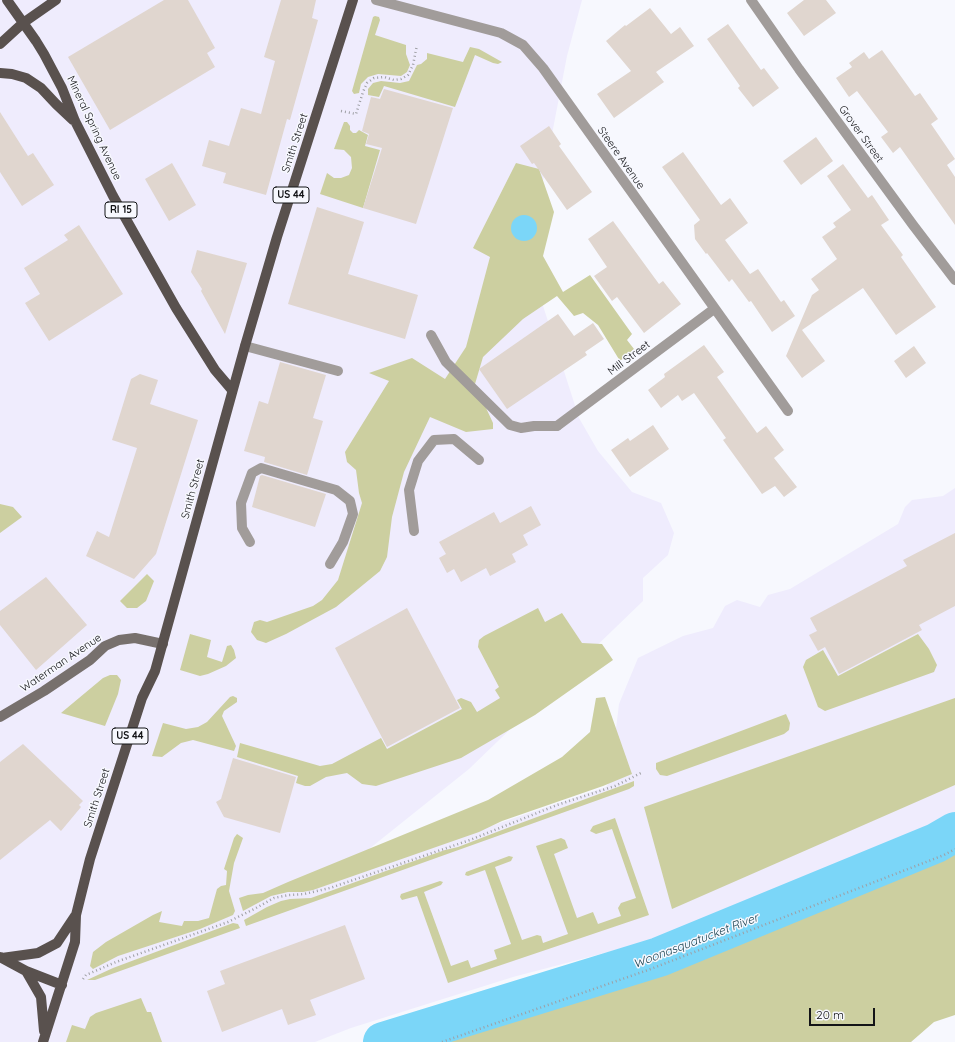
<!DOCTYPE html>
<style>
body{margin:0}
#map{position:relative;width:955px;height:1042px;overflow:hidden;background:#f7f8fe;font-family:Quicksand,sans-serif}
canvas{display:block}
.scale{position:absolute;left:809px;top:1008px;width:66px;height:18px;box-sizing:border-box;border:2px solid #131417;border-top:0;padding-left:5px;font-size:12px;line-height:14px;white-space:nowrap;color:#131417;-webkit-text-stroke:3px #f7f8fe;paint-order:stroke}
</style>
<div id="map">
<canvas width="955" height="1042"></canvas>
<div class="scale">20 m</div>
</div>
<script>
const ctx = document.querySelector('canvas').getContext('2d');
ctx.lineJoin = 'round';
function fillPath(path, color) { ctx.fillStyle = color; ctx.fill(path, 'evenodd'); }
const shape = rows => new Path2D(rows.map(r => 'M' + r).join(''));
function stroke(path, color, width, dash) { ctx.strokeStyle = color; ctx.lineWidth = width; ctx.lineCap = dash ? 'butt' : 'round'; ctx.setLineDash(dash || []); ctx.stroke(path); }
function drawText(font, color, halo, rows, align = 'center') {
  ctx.font = font + ' Quicksand,sans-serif'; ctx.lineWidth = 3; ctx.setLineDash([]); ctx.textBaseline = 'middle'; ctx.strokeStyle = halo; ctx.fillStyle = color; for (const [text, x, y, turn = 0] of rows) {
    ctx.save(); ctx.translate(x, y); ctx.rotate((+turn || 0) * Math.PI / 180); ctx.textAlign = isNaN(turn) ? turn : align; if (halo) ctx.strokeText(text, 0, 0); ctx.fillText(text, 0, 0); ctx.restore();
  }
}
fillPath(shape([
 [0,0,582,0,567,56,528,259,579,418,598,451,632,492,661,503,674,533,668,555,643,578,643,601,469,769,339,873,473,832,606,787,618,769,614,745,619,704,638,658,683,636,713,628,725,606,737,600,760,607,768,595,790,589,898,524,905,507,912,500,943,496,955,488,955,817,943,823,887,845,827,875,738,912,635,945,513,977,351,1028,315,1042,0,1042]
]), '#efecfd');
fillPath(shape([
 [375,16,379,17,380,20,375,35,406,45,406,54,410,65,407,72,401,76,378,74,368,77,361,84,359,93,354,94,352,91,373,17],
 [470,47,479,49,502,62,498,64,493,63,475,55,455,107,384,86,379,97,368,95,368,89,373,83,381,81,400,83,409,81,417,65,421,64,427,59,427,53,463,62],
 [344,122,347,122,350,126,350,130,353,133,356,133,359,130,368,135,365,146,380,150,363,208,320,194,327,173,334,178,341,178,349,175,352,168,351,157,344,150,334,149],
 [516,163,539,169,554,212,543,256,563,292,590,275,632,334,627,340,634,349,620,361,598,325,583,313,574,316,557,296,523,319,483,357,475,384,493,423,493,429,466,432,430,417,404,472,392,517,387,557,380,571,336,607,286,634,266,643,257,640,251,632,254,622,260,620,267,622,313,606,322,600,338,580,362,503,359,493,356,470,347,462,345,452,389,381,369,373,412,358,445,379,466,347,490,257,473,248],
 [0,504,13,507,22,517,0,533],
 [147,574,154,581,146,601,137,608,127,608,120,601],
 [538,608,545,622,562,613,582,643,602,644,613,660,535,715,461,758,376,786,362,784,347,773,326,777,310,786,305,786,296,783,298,776,237,757,240,743,320,766,332,764,381,738,387,749,462,709,457,700,461,698,471,702,477,712,500,698,495,690,499,687,478,647,479,640,484,636],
 [190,634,211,640,207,657,222,662,227,646,231,645,234,650,236,658,226,666,208,674,200,676,180,670],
 [918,634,929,649,937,665,934,672,825,711,818,707,803,667,806,660,823,650,838,676],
 [110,675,117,675,121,680,118,694,105,726,61,713,103,678],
 [233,696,237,698,237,702,224,711,222,716,236,746,234,751,193,740,181,743,162,757,152,756,163,723,186,729,198,727,207,722,230,697],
 [605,697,632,774,603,786,502,821,479,832,313,890,303,892,288,892,271,896,243,911,239,898,248,895,263,893,288,882,488,800,562,757,590,732,596,698],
 [955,698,955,785,672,909,644,807],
 [786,714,790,723,789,730,784,734,667,776,660,775,656,769,656,763],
 [634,781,634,786,629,789,246,926,244,920,267,907,281,901,290,899,311,898,383,872,445,850,458,847,502,830],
 [615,818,649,915,448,983,417,896,402,900,400,897,401,894,440,881,443,882,441,885,424,892,451,966,468,960,471,968,497,959,494,950,511,944,485,870,468,876,465,875,466,872,509,856,513,857,511,861,495,867,522,940,537,935,541,936,543,943,568,934,536,846,561,838,565,840,568,848,554,854,577,918,593,912,598,924,621,916,618,908,621,903,636,898,612,829,596,834,590,831,593,826],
 [237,834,243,838,234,863,229,891,235,911,233,915,200,929,118,956,93,969,90,966,93,952,106,942,153,915,162,911,159,922,182,926,184,921,198,921,209,918,217,889,221,886,226,885,227,871,224,869,234,838],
 [955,850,955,1015,934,1022,911,1042,382,1042,476,1017,547,995,602,985,719,949,761,927,785,918,836,900],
 [233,923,238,924,240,928,95,980,87,980,113,968],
 [141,998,147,1012,151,1012,162,1042,66,1042,72,1025,85,1029,90,1017,96,1013]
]), '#cccfa0');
fillPath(shape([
 '511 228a13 13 0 1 1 26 0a13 13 0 1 1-26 0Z'
]), '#7bd6f8');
stroke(shape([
 [383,1042,659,957,936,843,955,832]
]), '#7bd6f8', 40);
fillPath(shape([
 [164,0,188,0,215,48,207,53,215,67,110,130,68,57],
 [281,0,316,0,312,18,318,20,290,120,287,119,266,195,223,183,226,173,202,166,209,140,229,146,241,108,261,114,275,61,264,57],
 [804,0,826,0,836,13,804,36,787,13],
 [650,8,671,34,680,27,694,46,656,72,664,82,614,118,597,94,631,71,606,41,625,25,626,26],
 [728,24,761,70,764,68,779,88,753,107,738,88,740,86,707,39],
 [882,50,915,96,920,93,938,119,931,124,955,159,947,165,955,177,955,225,900,147,893,153,881,137,888,132,857,91,849,97,836,78,852,67,849,63,864,52,869,59],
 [384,89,453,108,416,224,363,208,382,148,366,144,369,134,362,131,371,97,380,99],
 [0,112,28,156,33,153,54,185,22,206,0,172],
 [549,126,561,144,559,146,592,192,567,210,534,163,532,164,520,146],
 [816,137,833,161,801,185,783,161],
 [683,152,721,205,730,198,748,223,725,240,750,274,758,269,781,302,784,300,795,316,772,332,751,301,749,302,732,279,729,282,707,253,706,254,695,239,694,225,700,220,662,167],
 [172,163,196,205,169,221,145,179],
 [843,164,868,198,872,195,889,220,881,225,903,255,901,257,936,307,896,335,863,288,802,330,825,361,802,378,786,356,812,295,819,290,811,279,837,259,822,237,836,227,833,223,851,210,827,176],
 [317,207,364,222,348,274,418,295,405,339,288,304],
 [613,221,659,284,663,281,681,304,644,333,617,297,612,301,594,276,607,267,588,239],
 [79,225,123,294,49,341,25,303,40,294,24,268,68,240,64,235],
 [197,250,247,263,225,334,201,291,202,289,191,272],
 [558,314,574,336,593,323,604,339,585,352,587,355,507,409,479,369],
 [704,345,724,372,717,377,757,433,766,426,784,450,774,458,797,487,784,497,775,486,762,494,723,440,726,438,694,393,682,401,678,395,661,408,648,390,665,377,664,374],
 [914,346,926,363,906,378,894,361],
 [280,362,326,375,313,418,323,421,307,475,264,462,265,457,244,451,259,401,268,404],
 [140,374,158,380,150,404,198,420,156,554,134,579,86,556,97,531,109,537,137,448,112,440,131,379],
 [653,425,669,449,630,477,611,450,628,438,630,441],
 [262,475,326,494,315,527,252,507,260,476],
 [531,506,541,525,523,535,528,545,512,554,516,562,490,576,486,568,461,582,454,569,447,573,439,558,446,554,439,542,494,512,500,523],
 [955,533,955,606,919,625,922,630,839,674,825,647,818,651,809,635,817,631,810,618,907,566,903,560],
 [46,577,87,625,36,670,0,625,0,611],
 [407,608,460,708,387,747,335,648],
 [23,744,83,801,79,805,81,807,61,831,50,820,0,860,0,762],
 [233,758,296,777,280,833,224,817,216,802,221,799],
 [345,925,365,979,310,1000,316,1015,288,1025,282,1009,222,1032,207,991,225,984,220,971]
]), '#e0d6cf');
stroke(shape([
 [341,111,356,114,363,92,367,83,374,78,384,77,394,80,401,79,408,75,413,65,417,45],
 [83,979,86,975,116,962,228,922,256,908,274,898,289,895,304,894,330,888,470,840,557,805,615,786,643,772],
 [442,1042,648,970,944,855,955,849]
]), '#9e9fa4', 2.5, [1, 3]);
stroke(shape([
 [431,335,446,362,510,425,521,428,534,426,557,426],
 [245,346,338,371],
 [414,531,409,490,418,461,434,440,454,439,479,460],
 [250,542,242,528,241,503,252,473,261,468,336,490,350,501,353,514,343,542,330,564]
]), '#a19c9a', 10);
stroke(shape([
 [376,0,501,33,523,45,543,68,788,411],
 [751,0,799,69,913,225,955,280],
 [557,426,714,309]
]), '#a19c9a', 10);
stroke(shape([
 [0,717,44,691,90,660,105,646,119,640,135,638,163,644]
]), '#77706d', 10);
stroke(shape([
 [7,0,36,41,44,54,62,88,75,121,113,196,176,308,215,370,232,390],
 [0,44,23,23,56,0],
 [0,73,12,74,26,78,41,88,56,104,73,120],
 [0,957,26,971,41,997,44,1031],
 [2,958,38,953,57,943,75,916],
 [26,971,62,985],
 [43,1042,75,942,76,915,90,859,142,698,155,671,245,346,277,237,353,0]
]), '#59514e', 10);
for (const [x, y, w] of [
 [291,195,36],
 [121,210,32],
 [130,736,36]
]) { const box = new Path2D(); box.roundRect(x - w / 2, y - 8, w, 16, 3); ctx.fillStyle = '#f7f8fe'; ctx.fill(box); stroke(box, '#131417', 1); }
drawText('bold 10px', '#131417', null, [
 ["US 44",291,195],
 ["RI 15",121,210],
 ["US 44",130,736]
]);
drawText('11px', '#131417', '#f7f8fe', [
 ["Mineral Spring Avenue",94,128,65],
 ["Grover Street",861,134,54],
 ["Smith Street",295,143,-72],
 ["Steere Avenue",621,158,55],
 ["Mill Street",629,358,-37],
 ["Smith Street",193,489,-75],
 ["Waterman Avenue",61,663,-34],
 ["Smith Street",97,798,-72]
]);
drawText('italic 12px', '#17404e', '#f7f8fe', [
 ["Woonasquatucket River",696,941,-21]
]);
</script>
